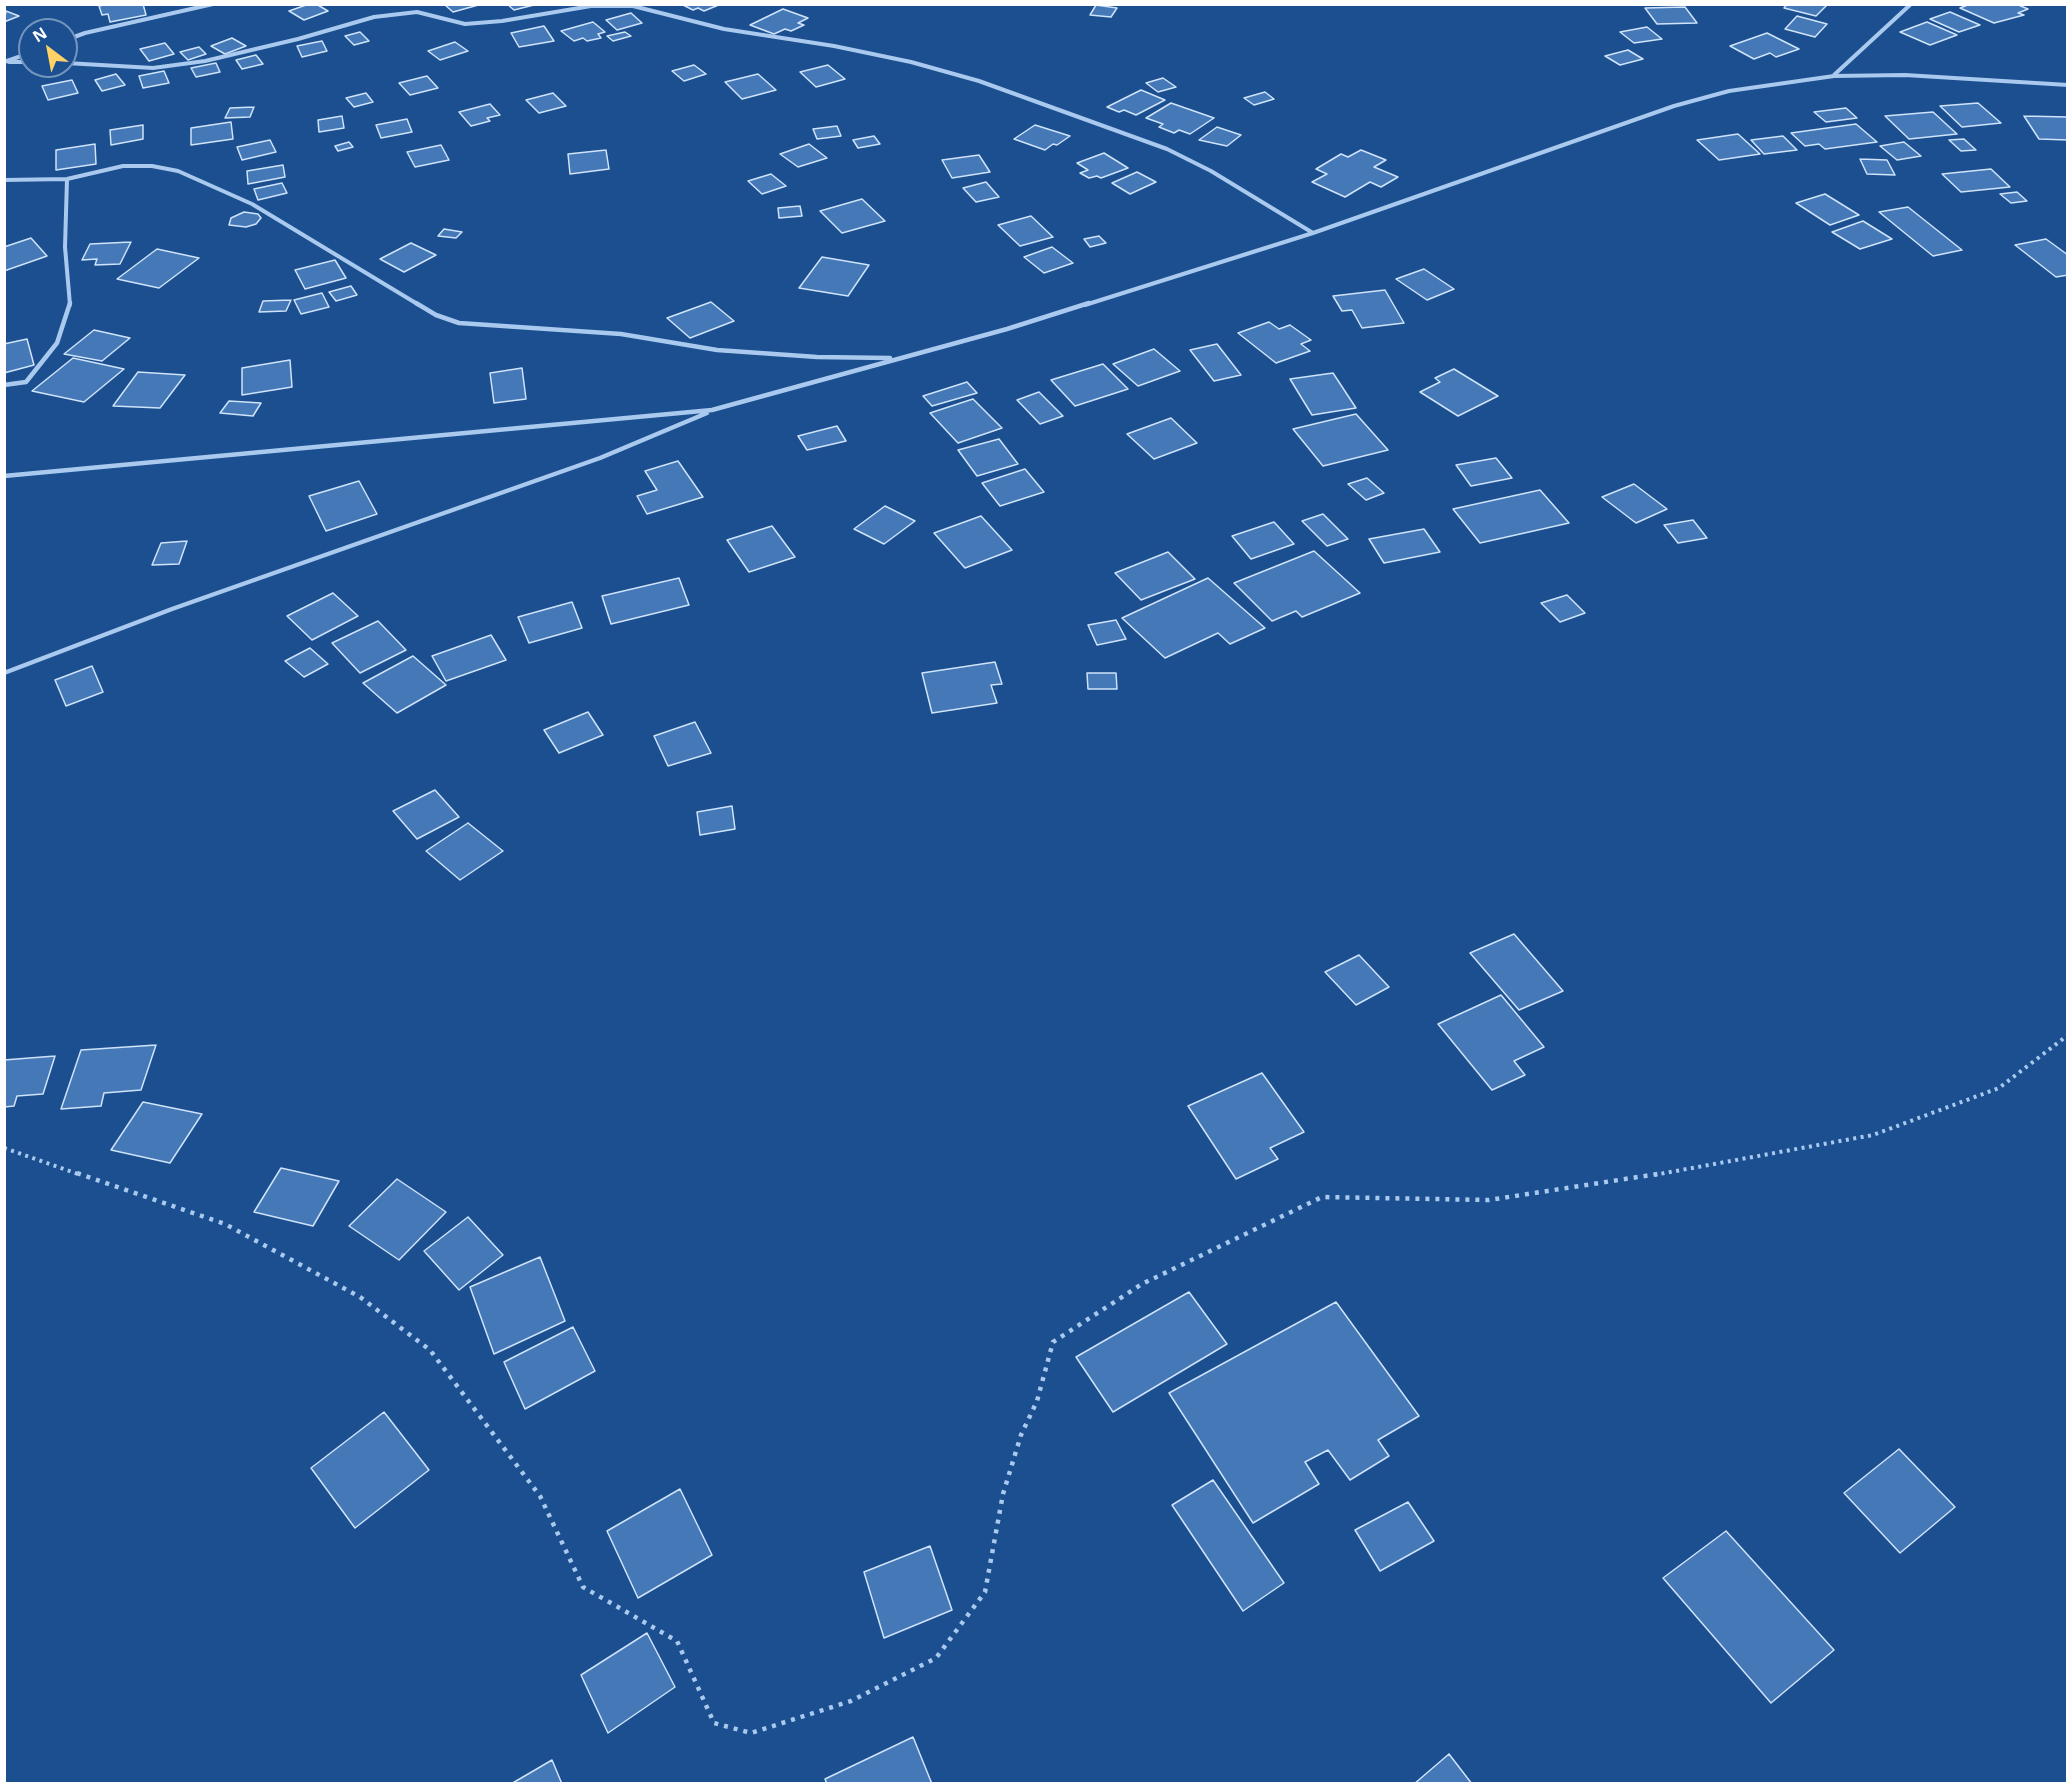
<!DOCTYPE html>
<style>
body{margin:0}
#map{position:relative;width:2072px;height:1788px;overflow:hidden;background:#1b4f8f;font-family:"Open Sans",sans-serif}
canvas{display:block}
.frame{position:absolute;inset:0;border:6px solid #fff;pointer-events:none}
.north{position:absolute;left:18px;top:18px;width:60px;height:60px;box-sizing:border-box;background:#1b4f8f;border:2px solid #7695bc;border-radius:50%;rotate:328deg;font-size:16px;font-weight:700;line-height:24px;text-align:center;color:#fff}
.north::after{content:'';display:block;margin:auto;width:21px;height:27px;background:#ffd166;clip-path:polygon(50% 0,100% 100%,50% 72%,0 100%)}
</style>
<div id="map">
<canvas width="2072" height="1788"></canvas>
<div class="frame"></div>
<div class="north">N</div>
</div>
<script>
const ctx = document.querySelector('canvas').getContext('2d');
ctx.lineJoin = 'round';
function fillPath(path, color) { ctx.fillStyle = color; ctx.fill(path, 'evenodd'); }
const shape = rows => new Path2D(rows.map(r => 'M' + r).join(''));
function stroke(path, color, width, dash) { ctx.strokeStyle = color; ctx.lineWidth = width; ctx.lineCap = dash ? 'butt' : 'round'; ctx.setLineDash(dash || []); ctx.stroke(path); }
const building = shape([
 [109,4,143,4,146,15,110,22,108,14,102,15,99,6,109,4],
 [309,4,316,4,328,11,304,20,289,11,309,4],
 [448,4,482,4,453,12,445,5,448,4],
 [507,4,538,4,514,10,507,4],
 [681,4,721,4,704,11,698,8,693,10,681,4],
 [1787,4,1828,4,1816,16,1784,8,1787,4],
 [1970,4,2016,4,2028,9,2018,13,2024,15,1994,23,1960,8,1970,4],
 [1096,5,1117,8,1111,17,1090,15,1096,5],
 [1685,7,1697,23,1657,24,1645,8,1685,7],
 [783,9,808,18,798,23,804,25,791,31,785,29,774,34,750,25,783,9],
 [6,11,19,16,4,22,6,11],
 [1950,12,1980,25,1959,32,1930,19,1950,12],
 [631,13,642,23,617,30,606,20,631,13],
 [1797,16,1827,24,1815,37,1785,29,1797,16],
 [593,22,605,32,598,34,601,38,587,41,583,38,574,41,561,31,593,22],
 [1927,22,1957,35,1930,45,1900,32,1927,22],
 [544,26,554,41,519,47,511,33,544,26],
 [1647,27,1662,39,1634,43,1620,32,1647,27],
 [360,32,369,41,354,45,345,36,360,32],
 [625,32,631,36,613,41,607,36,625,32],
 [1767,33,1799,49,1776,57,1770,53,1754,59,1730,46,1767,33],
 [232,38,246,46,225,54,211,46,232,38],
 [322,41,327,51,302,57,297,46,322,41],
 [455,42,468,51,440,60,428,51,455,42],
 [165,43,174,54,149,61,140,49,165,43],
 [199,47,206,54,188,60,180,52,199,47],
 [1628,50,1643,59,1620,65,1605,56,1628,50],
 [256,55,263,64,242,69,236,60,256,55],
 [216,63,220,72,196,77,191,68,216,63],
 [694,65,706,74,684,81,672,71,694,65],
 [828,65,845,79,816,87,800,72,828,65],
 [164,71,169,83,143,88,139,76,164,71],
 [116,74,125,85,102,91,95,80,116,74],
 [758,74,776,90,742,99,725,82,758,74],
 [427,76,438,88,410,95,399,83,427,76],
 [1163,78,1176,87,1158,92,1146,83,1163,78],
 [72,80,78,93,48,100,42,86,72,80],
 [1141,90,1165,100,1136,115,1124,110,1119,112,1107,107,1141,90],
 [1265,92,1274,99,1254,105,1244,98,1265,92],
 [366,93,373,102,354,107,346,98,366,93],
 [553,93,566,106,539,113,526,100,553,93],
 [1171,103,1214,118,1190,134,1179,130,1174,133,1159,127,1163,124,1146,118,1171,103],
 [1978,103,2001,123,1962,127,1940,106,1978,103],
 [490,104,500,115,487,118,490,121,471,126,459,112,490,104],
 [254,107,250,117,225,118,230,108,254,107],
 [1846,108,1857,118,1826,122,1814,112,1846,108],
 [1933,112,1957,134,1909,139,1885,116,1933,112],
 [342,116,344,128,319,132,318,120,342,116],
 [2024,116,2068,117,2068,140,2039,139,2024,116],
 [407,119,412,132,381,138,376,125,407,119],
 [231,122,233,139,191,145,191,128,231,122],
 [1856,124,1877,142,1825,149,1819,144,1805,146,1791,133,1856,124],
 [143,125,143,139,111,145,110,130,143,125],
 [1035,125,1070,136,1057,145,1053,144,1045,150,1014,139,1035,125],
 [837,126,841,136,817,139,813,129,837,126],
 [1217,127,1241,135,1227,146,1199,140,1217,127],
 [1738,134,1760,154,1719,160,1697,140,1738,134],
 [874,136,880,144,858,148,853,140,874,136],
 [1783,136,1797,150,1764,154,1751,140,1783,136],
 [1964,139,1976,150,1961,151,1949,140,1964,139],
 [270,140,276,152,242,160,237,147,270,140],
 [349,142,353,147,338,151,335,146,349,142],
 [1904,142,1921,156,1897,160,1880,146,1904,142],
 [95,144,96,164,56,170,56,150,95,144],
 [809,144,827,158,798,167,780,154,809,144],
 [441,145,449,160,415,167,407,152,441,145],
 [606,150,609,169,570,174,568,154,606,150],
 [1361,150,1386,160,1374,167,1398,177,1381,187,1370,182,1345,197,1312,182,1327,174,1316,169,1341,154,1348,157,1361,150],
 [1104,153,1128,168,1101,178,1097,176,1089,178,1080,173,1088,170,1077,163,1104,153],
 [979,155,990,172,952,178,942,160,979,155],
 [1860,159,1887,160,1895,175,1867,174,1860,159],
 [283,165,285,177,248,184,247,171,283,165],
 [1991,169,2010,187,1961,192,1942,174,1991,169],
 [1137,172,1156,182,1130,194,1112,183,1137,172],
 [771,174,786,186,762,194,748,181,771,174],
 [986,182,999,197,976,202,963,188,986,182],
 [282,183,287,193,258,200,254,189,282,183],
 [2017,192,2027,201,2011,203,2000,194,2017,192],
 [1825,194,1859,215,1830,225,1796,203,1825,194],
 [862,199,885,221,842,233,820,211,862,199],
 [800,206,802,216,779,218,778,208,800,206],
 [1908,207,1962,250,1933,256,1879,212,1908,207],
 [244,212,258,214,261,218,256,224,246,227,229,225,231,218,244,212],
 [1031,216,1053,237,1020,246,998,225,1031,216],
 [1863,221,1892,239,1860,249,1832,232,1863,221],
 [444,229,462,232,456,238,438,236,444,229],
 [1099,236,1106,243,1090,247,1084,239,1099,236],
 [31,238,47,256,4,271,4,247,31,238],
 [2046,239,2068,255,2068,275,2056,277,2015,245,2046,239],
 [131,242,120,264,95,265,97,259,82,260,90,244,131,242],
 [411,243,436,255,404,272,380,259,411,243],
 [1052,247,1073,263,1044,273,1024,257,1052,247],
 [157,249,199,258,159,288,117,279,157,249],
 [822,257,869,265,848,296,799,288,822,257],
 [335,260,346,278,305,289,295,270,335,260],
 [1424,269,1454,289,1427,300,1396,279,1424,269],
 [351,286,357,295,336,301,329,292,351,286],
 [1385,290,1404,323,1362,328,1352,310,1342,311,1333,296,1385,290],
 [322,293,329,307,301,314,294,300,322,293],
 [291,300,286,311,259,312,263,301,291,300],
 [711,302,734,321,690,338,667,318,711,302],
 [1269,322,1279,329,1290,325,1311,340,1301,344,1310,351,1276,363,1238,333,1269,322],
 [94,330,130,338,102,361,64,354,94,330],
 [27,339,34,365,4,373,4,344,27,339],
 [1217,344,1241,375,1214,381,1190,350,1217,344],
 [1154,349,1180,371,1138,386,1113,364,1154,349],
 [73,358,124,369,84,402,32,391,73,358],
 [290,360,292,387,242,395,242,368,290,360],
 [1103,364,1128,389,1075,406,1051,380,1103,364],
 [522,368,526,399,494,403,490,373,522,368],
 [1454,369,1498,396,1458,416,1420,392,1440,382,1435,378,1454,369],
 [138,372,185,375,160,408,113,406,138,372],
 [1333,373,1356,408,1312,415,1290,379,1333,373],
 [967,382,977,393,932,406,923,396,967,382],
 [1039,392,1063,416,1040,424,1017,400,1039,392],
 [973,399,1002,428,958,443,930,413,973,399],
 [229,401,261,403,253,416,220,413,229,401],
 [1356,414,1388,450,1323,466,1293,429,1356,414],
 [1171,418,1197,443,1154,459,1127,434,1171,418],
 [837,426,846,441,807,450,798,436,837,426],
 [999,439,1018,464,977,476,958,450,999,439],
 [1496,458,1512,478,1471,486,1456,465,1496,458],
 [678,461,703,497,647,514,637,496,657,490,645,471,678,461],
 [1025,469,1044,492,1000,506,982,483,1025,469],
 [1367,478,1384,493,1366,500,1348,484,1367,478],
 [359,481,377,514,326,531,309,496,359,481],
 [1634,484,1667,509,1636,523,1602,497,1634,484],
 [1540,490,1569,523,1480,543,1453,509,1540,490],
 [885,506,915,521,884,544,854,529,885,506],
 [1323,514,1348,539,1327,546,1302,521,1323,514],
 [981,516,1012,550,965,568,934,533,981,516],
 [1693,520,1707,538,1678,543,1664,525,1693,520],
 [1274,522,1294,544,1251,559,1232,536,1274,522],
 [772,526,795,557,749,572,727,540,772,526],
 [1424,529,1440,552,1384,563,1369,539,1424,529],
 [187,541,179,564,152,565,161,543,187,541],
 [1314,551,1360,593,1302,617,1296,611,1272,621,1234,583,1314,551],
 [1168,552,1195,579,1141,600,1115,573,1168,552],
 [679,578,689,605,611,624,602,596,679,578],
 [1208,578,1265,628,1230,644,1218,633,1165,658,1122,618,1208,578],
 [333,593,358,616,312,640,287,616,333,593],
 [1567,595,1585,613,1560,622,1541,603,1567,595],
 [572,602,582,628,529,643,518,617,572,602],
 [1116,620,1126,639,1097,645,1088,625,1116,620],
 [378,621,406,650,360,673,332,643,378,621],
 [491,635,506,660,446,681,432,656,491,635],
 [310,648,328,664,304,677,285,661,310,648],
 [413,656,446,685,397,713,363,683,413,656],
 [995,662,1002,684,991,685,997,703,932,713,922,673,995,662],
 [92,666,103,692,66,706,55,680,92,666],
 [1087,673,1116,673,1117,689,1088,689,1087,673],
 [588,712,603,735,559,753,544,730,588,712],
 [695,722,711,753,668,766,654,736,695,722],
 [435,790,459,817,417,839,393,811,435,790],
 [732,806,735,829,700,835,697,812,732,806],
 [468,823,503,851,460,880,426,851,468,823],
 [1514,934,1563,991,1519,1010,1470,953,1514,934],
 [1359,955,1389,987,1356,1005,1325,972,1359,955],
 [1501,995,1544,1047,1514,1061,1525,1075,1492,1090,1438,1024,1501,995],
 [156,1045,141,1090,104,1093,101,1106,61,1109,81,1050,156,1045],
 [55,1056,43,1094,17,1096,14,1106,4,1107,4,1060,55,1056],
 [1262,1073,1304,1132,1270,1148,1278,1159,1236,1179,1188,1106,1262,1073],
 [143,1102,202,1114,170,1163,111,1150,143,1102],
 [281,1168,339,1181,313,1226,254,1212,281,1168],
 [397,1179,446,1212,399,1260,349,1226,397,1179],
 [468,1217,503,1255,459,1290,424,1251,468,1217],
 [540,1257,565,1321,494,1354,470,1287,540,1257],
 [1189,1292,1227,1344,1113,1412,1076,1357,1189,1292],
 [1336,1302,1419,1416,1378,1440,1389,1456,1350,1480,1328,1450,1305,1462,1319,1484,1253,1523,1169,1393,1336,1302],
 [573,1327,595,1371,525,1409,504,1362,573,1327],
 [384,1412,429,1470,355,1528,311,1468,384,1412],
 [1899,1449,1955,1507,1900,1553,1844,1493,1899,1449],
 [1213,1480,1284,1583,1243,1611,1172,1505,1213,1480],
 [680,1489,712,1555,638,1598,607,1531,680,1489],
 [1408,1502,1434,1541,1380,1571,1355,1530,1408,1502],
 [1726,1531,1834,1650,1771,1703,1663,1578,1726,1531],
 [930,1546,952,1610,884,1638,864,1572,930,1546],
 [647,1633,675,1687,608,1733,581,1675,647,1633],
 [913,1737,932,1784,827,1784,825,1779,913,1737],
 [1449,1754,1472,1784,1414,1784,1449,1754],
 [552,1760,562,1784,511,1784,552,1760]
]);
fillPath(building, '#4478b7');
stroke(building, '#cfe3fa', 1.5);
stroke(shape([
 [4,1148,81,1175],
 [1654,1175,1873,1135,1999,1088,2068,1035]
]), '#a9c9ee', 4, [3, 4.5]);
stroke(shape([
 [77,1173,225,1224,360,1297,430,1350,540,1496,583,1587,677,1641,714,1723,751,1733,851,1701,936,1658,985,1592,1003,1494,1021,1435,1037,1401,1053,1342,1142,1284,1322,1197,1489,1200,1664,1173]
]), '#a9c9ee', 4.5, [4, 6]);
stroke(shape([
 [66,40,85,33,213,4],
 [4,62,30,53],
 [9,62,30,62],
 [66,63,153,68,205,61,298,39,374,17,417,12,465,24,502,21,591,6,633,6,724,29,834,46,911,62,979,81,1167,149,1211,171,1313,233],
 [1834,75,1911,4],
 [67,179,65,247,70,305],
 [4,180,67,179,123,166,152,166,178,171,252,204,419,305],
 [1085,305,1313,233,1674,106,1729,91,1834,76,1905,75,2068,85]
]), '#a9c9ee', 4);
stroke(shape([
 [416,303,436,315,459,323,621,334,717,350,817,357,890,358],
 [4,385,26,382,57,343,70,303],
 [4,476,712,410,1007,329,1089,303],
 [4,673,172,609,600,458,707,413]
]), '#a9c9ee', 4.5);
</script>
